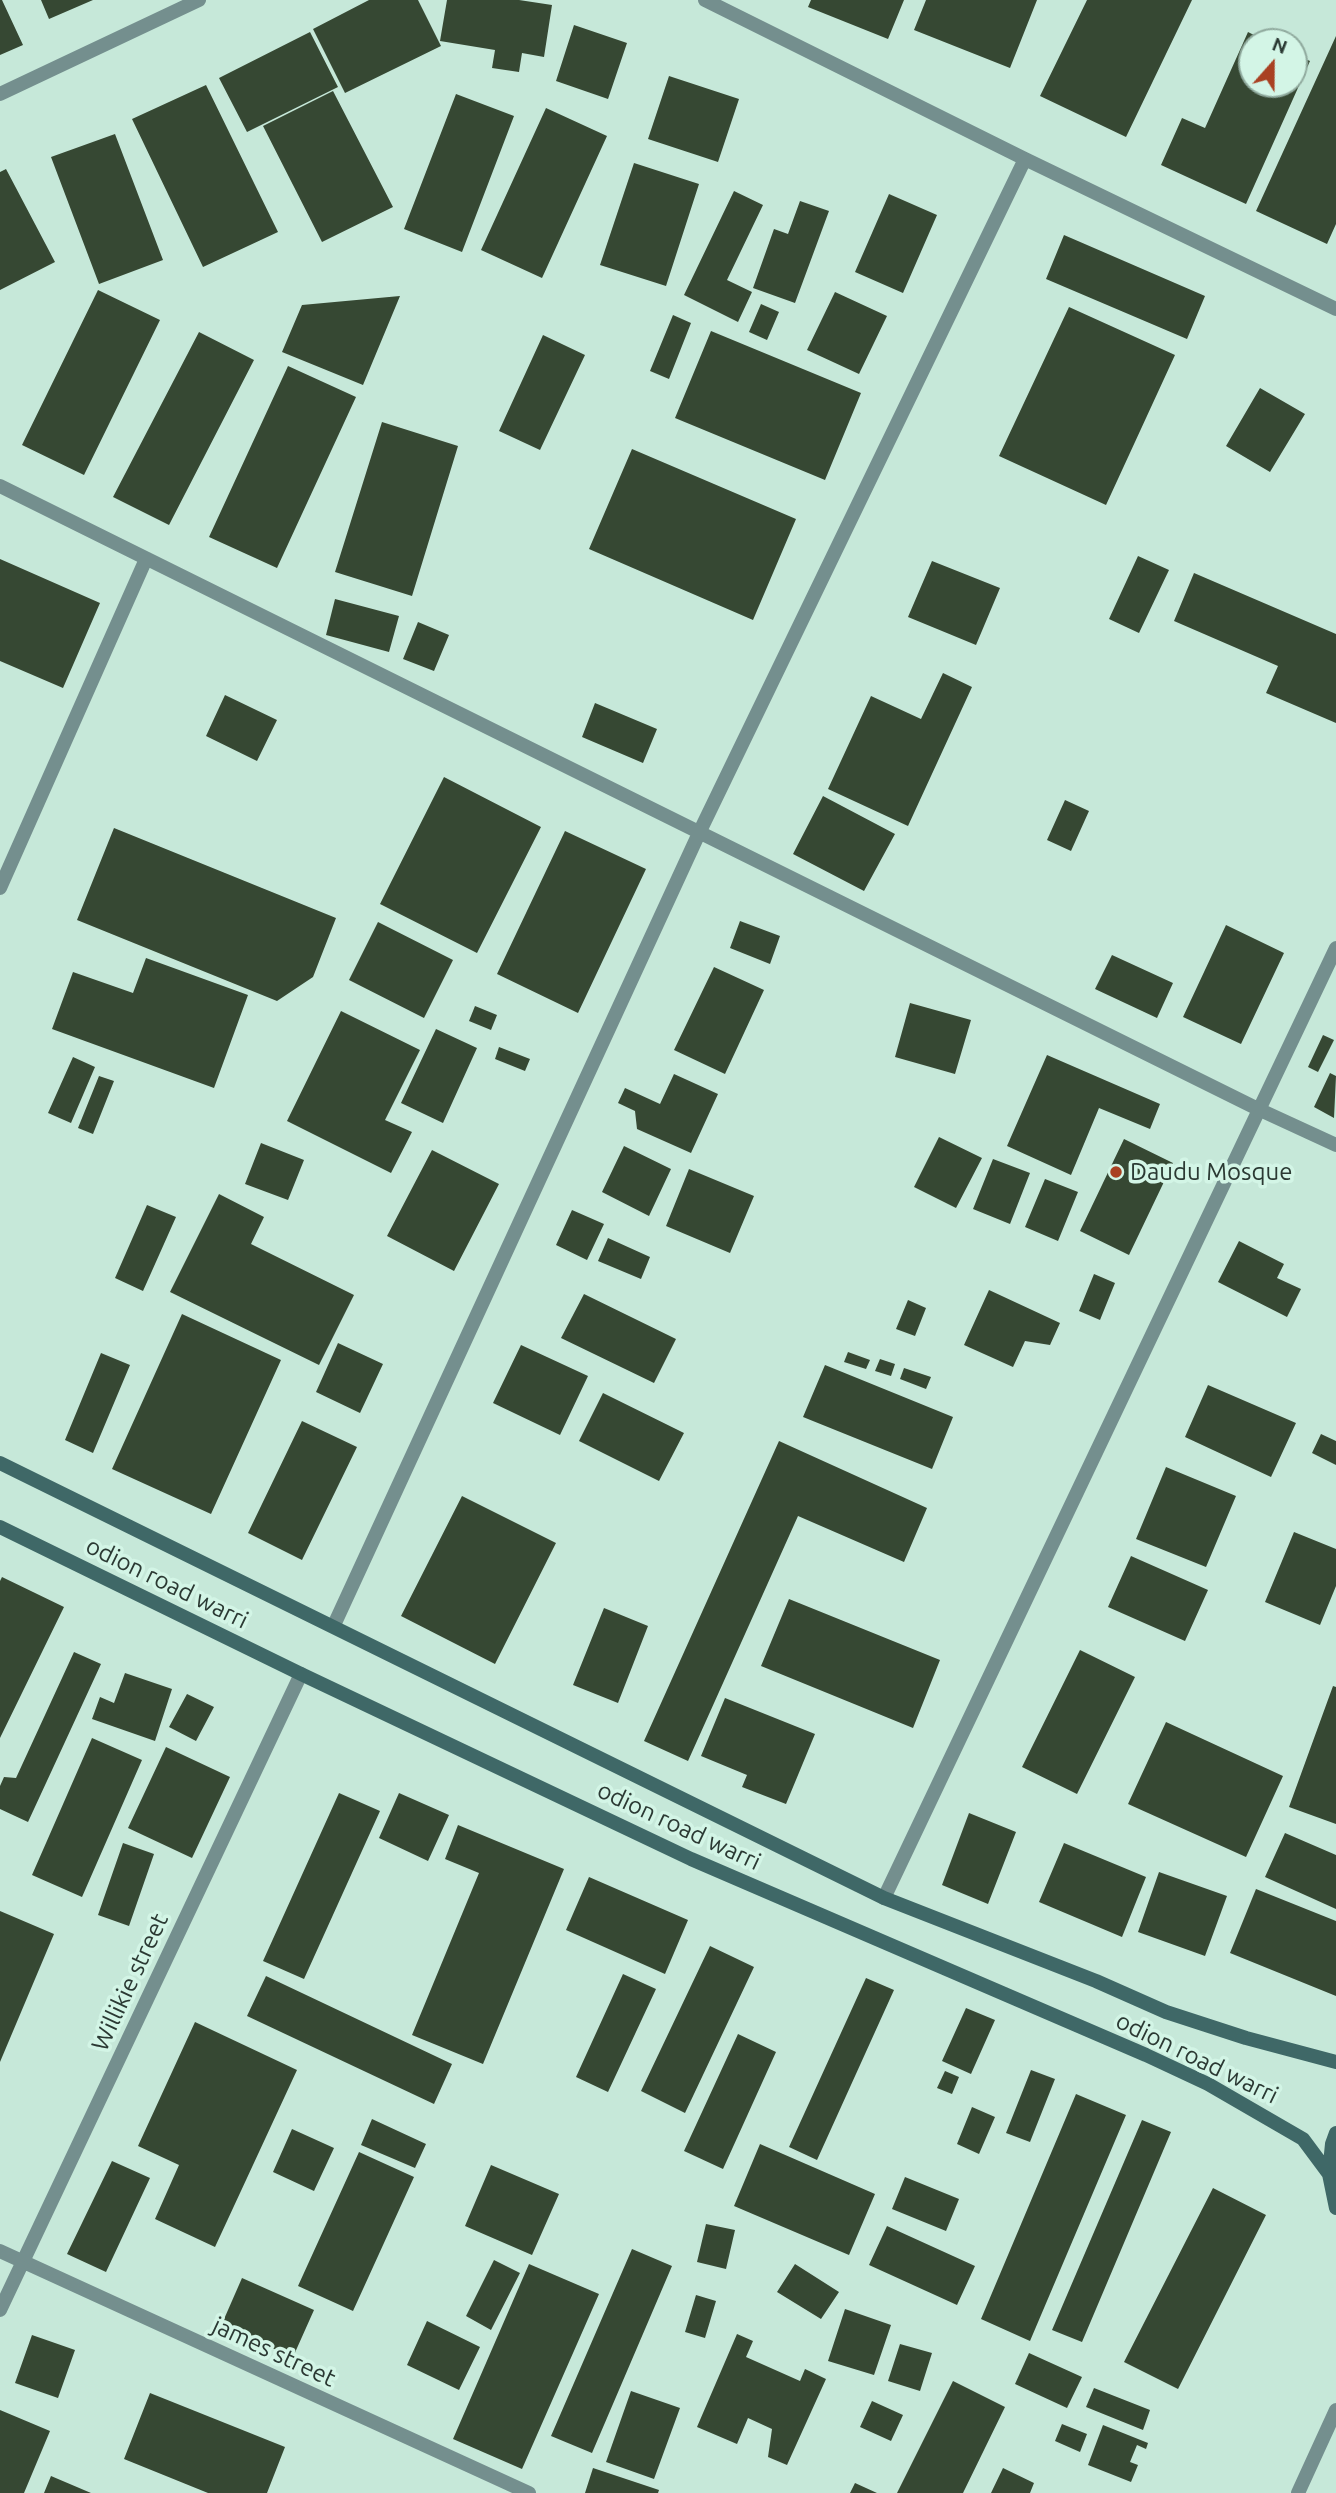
<!DOCTYPE html>
<style>
body{margin:0}
#map{position:relative;width:1336px;height:2493px;overflow:hidden;background:#c6e8d9;font-family:Ubuntu,sans-serif}
canvas{display:block}
.north{position:absolute;left:1238px;top:28px;width:70px;height:70px;box-sizing:border-box;background:#d3f5e6;border:2px solid #90aa9e;border-radius:50%;rotate:21deg;font-size:19px;font-weight:700;line-height:28px;text-align:center;color:#2b3933}
.north::after{content:'';display:block;margin:auto;width:24px;height:32px;background:#a94122;clip-path:polygon(50% 0,100% 100%,50% 72%,0 100%)}
</style>
<div id="map">
<canvas width="1336" height="2493"></canvas>
<div class="north">N</div>
</div>
<script>
const ctx = document.querySelector('canvas').getContext('2d');
ctx.lineJoin = 'round';
function fillPath(path, color) { ctx.fillStyle = color; ctx.fill(path, 'evenodd'); }
const shape = rows => new Path2D(rows.map(r => 'M' + r).join(''));
function stroke(path, color, width, dash) { ctx.strokeStyle = color; ctx.lineWidth = width; ctx.lineCap = dash ? 'butt' : 'round'; ctx.setLineDash(dash || []); ctx.stroke(path); }
function drawText(font, color, halo, rows, align = 'center') {
  ctx.font = font + ' Ubuntu,sans-serif'; ctx.lineWidth = 7; ctx.setLineDash([]); ctx.textBaseline = 'middle'; ctx.strokeStyle = halo; ctx.fillStyle = color; for (const [text, x, y, turn = 0] of rows) {
    ctx.save(); ctx.translate(x, y); ctx.rotate((+turn || 0) * Math.PI / 180); ctx.textAlign = isNaN(turn) ? turn : align; if (halo) ctx.strokeText(text, 0, 0); ctx.fillText(text, 0, 0); ctx.restore();
  }
}
fillPath(shape([
 [0,0,2,0,23,45,0,55],
 [41,0,93,0,49,19],
 [369,0,418,0,441,46,345,93,313,29],
 [447,0,519,0,552,5,544,57,522,53,519,72,492,68,495,50,440,41],
 [811,0,904,0,888,39,808,7],
 [926,0,1037,0,1010,68,914,30],
 [1087,0,1192,0,1126,137,1040,96],
 [574,25,627,43,608,99,556,81],
 [310,32,338,87,247,132,219,78],
 [1248,32,1268,42,1252,42,1252,84,1294,84,1294,54,1310,61,1246,204,1161,165,1182,118,1205,128],
 [1336,36,1336,224,1327,244,1256,211],
 [669,76,739,99,718,162,648,139],
 [206,85,278,232,203,267,132,119],
 [333,91,393,207,322,242,263,126],
 [456,94,514,116,462,252,404,229],
 [546,108,607,136,542,278,481,250],
 [115,134,163,260,99,284,51,157],
 [634,163,699,184,666,286,600,265],
 [6,169,55,262,0,290,0,172],
 [734,191,763,205,727,280,752,292,738,322,684,295],
 [889,194,937,215,903,293,855,272],
 [800,201,829,211,795,303,753,288,774,229,788,234],
 [1064,235,1205,296,1187,339,1046,279],
 [98,290,160,320,84,475,22,445],
 [835,292,887,316,859,374,807,350],
 [400,296,363,385,282,352,302,305],
 [761,304,779,312,767,340,749,332],
 [1069,307,1175,355,1106,505,999,456],
 [673,315,691,323,669,379,650,371],
 [711,331,861,393,825,480,675,418],
 [199,332,254,360,169,525,113,497],
 [543,335,585,355,540,450,499,431],
 [288,366,356,397,277,568,209,537],
 [1260,388,1305,414,1270,472,1226,446],
 [382,422,458,446,412,596,335,572],
 [632,449,796,519,753,620,589,549],
 [1138,556,1169,570,1139,633,1109,619],
 [0,559,100,603,63,688,0,661],
 [932,561,1000,588,976,645,908,617],
 [1194,573,1336,634,1336,723,1266,693,1278,666,1174,621],
 [335,599,399,616,389,652,326,635],
 [418,622,449,635,434,671,403,659],
 [943,673,972,687,908,826,828,789,871,696,921,719],
 [225,695,277,720,257,761,206,736],
 [595,703,657,729,643,763,582,737],
 [444,777,541,827,477,953,380,904],
 [823,796,895,834,864,891,793,854],
 [1065,800,1089,811,1071,851,1047,840],
 [114,828,336,918,313,977,277,1001,77,920],
 [565,831,646,869,578,1013,497,974],
 [740,921,780,936,770,964,730,948],
 [378,922,453,960,424,1018,349,980],
 [1226,925,1284,953,1241,1044,1183,1017],
 [1112,955,1173,983,1157,1018,1095,989],
 [146,958,248,995,214,1088,52,1029,73,972,133,993],
 [714,967,764,990,725,1074,674,1050],
 [910,1003,971,1020,955,1074,895,1057],
 [475,1006,497,1015,491,1030,469,1021],
 [341,1011,420,1050,385,1120,412,1132,391,1173,287,1121],
 [436,1029,477,1048,443,1123,401,1103],
 [1323,1035,1334,1040,1318,1072,1308,1067],
 [499,1047,530,1059,525,1071,495,1059],
 [1047,1055,1160,1104,1150,1129,1099,1108,1071,1175,1007,1146],
 [73,1057,95,1067,71,1123,48,1113],
 [1330,1073,1336,1076,1334,1118,1314,1107],
 [674,1074,718,1094,691,1153,637,1129,635,1111,618,1103,625,1088,660,1104],
 [99,1076,114,1081,93,1134,78,1128],
 [939,1137,982,1158,956,1208,914,1187],
 [1124,1139,1173,1163,1129,1255,1080,1231],
 [261,1143,304,1160,288,1200,245,1184],
 [624,1146,671,1169,649,1216,602,1192],
 [432,1150,499,1184,454,1271,387,1236],
 [993,1159,1030,1173,1010,1224,973,1209],
 [689,1169,754,1196,730,1253,666,1226],
 [1045,1179,1078,1192,1058,1241,1025,1227],
 [219,1194,264,1217,251,1244,354,1295,319,1365,170,1292],
 [147,1205,176,1217,143,1291,115,1278],
 [572,1210,604,1224,587,1260,556,1245],
 [608,1238,650,1257,641,1279,598,1261],
 [1239,1241,1284,1264,1277,1278,1301,1289,1287,1317,1218,1282],
 [1094,1274,1115,1283,1100,1320,1079,1311],
 [989,1290,1060,1323,1050,1345,1025,1341,1013,1367,964,1345],
 [584,1294,676,1339,654,1383,561,1338],
 [908,1300,926,1308,915,1336,896,1329],
 [182,1314,281,1360,211,1514,112,1469],
 [338,1343,383,1364,360,1413,316,1392],
 [521,1345,588,1376,560,1435,493,1403],
 [848,1352,870,1360,866,1369,844,1362],
 [101,1353,130,1365,93,1453,65,1440],
 [880,1359,895,1364,891,1376,875,1371],
 [825,1365,953,1417,932,1469,803,1417],
 [904,1368,931,1377,926,1389,900,1379],
 [1208,1385,1296,1423,1271,1477,1185,1437],
 [603,1393,684,1433,659,1481,579,1441],
 [302,1421,357,1447,302,1560,248,1533],
 [1321,1434,1336,1441,1336,1465,1312,1453],
 [779,1441,927,1508,904,1562,798,1516,688,1761,644,1741],
 [1166,1467,1236,1496,1206,1567,1136,1539],
 [462,1496,556,1543,495,1664,401,1616],
 [1294,1532,1336,1549,1336,1586,1320,1625,1265,1602],
 [1131,1556,1208,1590,1185,1641,1108,1607],
 [2,1577,64,1607,0,1738,0,1581],
 [789,1599,940,1660,913,1728,761,1666],
 [604,1608,648,1626,618,1703,573,1685],
 [1080,1650,1135,1677,1077,1794,1022,1767],
 [74,1652,101,1664,28,1822,0,1809,0,1786,4,1777,16,1778],
 [125,1673,172,1689,155,1741,92,1719,100,1697,114,1703],
 [1333,1686,1336,1687,1336,1824,1289,1807],
 [187,1694,214,1707,196,1741,169,1727],
 [725,1698,815,1734,786,1804,742,1787,747,1775,701,1756],
 [1166,1722,1283,1776,1246,1857,1128,1804],
 [92,1738,142,1760,82,1897,32,1875],
 [166,1747,230,1777,192,1858,128,1828],
 [339,1793,380,1811,304,1979,263,1961],
 [399,1793,449,1815,428,1861,379,1838],
 [969,1813,1016,1832,988,1904,942,1885],
 [458,1825,564,1869,483,2064,412,2035,479,1873,445,1859],
 [1285,1833,1336,1855,1336,1909,1265,1877],
 [123,1843,154,1854,129,1926,98,1915],
 [1064,1843,1146,1877,1122,1937,1039,1902],
 [1159,1872,1227,1896,1205,1956,1138,1932],
 [589,1877,688,1920,665,1974,566,1930],
 [1256,1889,1336,1921,1336,1996,1230,1953],
 [0,1911,54,1934,0,2062],
 [710,1946,754,1967,685,2113,641,2091],
 [623,1974,656,1989,608,2092,576,2077],
 [266,1976,452,2064,434,2104,247,2016],
 [866,1978,894,1990,817,2160,789,2147],
 [966,2008,995,2020,971,2074,942,2061],
 [195,2022,297,2070,215,2247,155,2219,179,2165,138,2146],
 [738,2034,776,2052,723,2169,684,2151],
 [1031,2070,1055,2079,1030,2142,1006,2133],
 [945,2071,959,2077,952,2094,937,2088],
 [1076,2094,1126,2115,1030,2341,981,2319],
 [972,2107,995,2117,979,2154,957,2144],
 [372,2119,426,2144,415,2168,361,2145],
 [1142,2120,1171,2132,1082,2342,1052,2330],
 [292,2129,334,2148,314,2191,273,2172],
 [760,2144,875,2194,849,2255,734,2206],
 [359,2152,414,2177,353,2311,298,2286],
 [112,2161,150,2178,106,2272,67,2254],
 [491,2165,559,2194,532,2255,465,2226],
 [905,2177,959,2199,946,2231,892,2209],
 [1213,2188,1266,2215,1178,2389,1124,2362],
 [706,2224,735,2230,726,2269,697,2262],
 [887,2226,975,2266,957,2305,869,2265],
 [632,2249,672,2266,592,2453,551,2436],
 [494,2260,520,2273,491,2330,466,2316],
 [529,2264,599,2294,522,2469,453,2439],
 [795,2264,839,2292,821,2319,777,2292],
 [242,2278,314,2310,293,2357,221,2326],
 [696,2295,716,2301,705,2338,685,2332],
 [845,2309,891,2325,874,2375,828,2361],
 [427,2321,480,2347,459,2390,407,2365],
 [737,2334,753,2341,746,2357,800,2381,805,2369,826,2379,787,2465,768,2457,772,2429,748,2418,737,2444,697,2427],
 [32,2335,75,2350,58,2398,15,2383],
 [900,2344,932,2353,920,2391,888,2381],
 [1029,2353,1082,2377,1067,2408,1015,2384],
 [953,2381,1005,2407,963,2493,897,2493],
 [1094,2388,1150,2410,1143,2430,1086,2407],
 [631,2391,680,2408,654,2479,606,2462],
 [150,2393,285,2447,267,2493,208,2493,124,2459],
 [872,2401,903,2415,891,2441,860,2427],
 [0,2410,50,2431,24,2493,0,2493],
 [1062,2424,1087,2434,1080,2452,1055,2441],
 [1103,2425,1148,2443,1146,2449,1137,2445,1130,2462,1138,2465,1131,2482,1088,2465],
 [593,2468,659,2490,658,2493,585,2493],
 [1003,2468,1034,2483,1030,2493,991,2493],
 [51,2476,91,2493,44,2493],
 [855,2483,877,2493,850,2493]
]), '#364833');
stroke(shape([
 [705,0,1025,159,1336,309],
 [0,94,199,0],
 [0,486,1258,1109,1336,1145],
 [0,888,146,559],
 [334,1625,700,831,1025,159],
 [884,1898,1336,948],
 [0,2251,529,2493],
 [0,2310,301,1674],
 [1298,2493,1336,2410]
]), '#748f8e', 14);
stroke(shape([
 [0,1463,884,1898,1096,1981,1166,2012,1246,2038,1336,2062],
 [0,1527,301,1674,691,1859,1146,2055,1208,2084,1303,2139,1329,2174],
 [1336,2133,1332,2144,1329,2174,1336,2208]
]), '#3f6867', 14);
for (const [x, y, r, color] of [
 [1116,1172,7,"#a94122"]
]) { const dot = new Path2D(); dot.arc(x, y, r, 0, 2 * Math.PI); ctx.fillStyle = color; ctx.fill(dot); stroke(dot, '#d3f5e6', 2.5); }
drawText('24px', '#2b3933', '#d3f5e6', [
 ["Daudu Mosque",1130,1172]
], 'left');
drawText('24px', '#2b3933', '#d3f5e6', [
 ["odion road warri",167,1583,26],
 ["odion road warri",679,1826,25],
 ["Willikie street",130,1982,-65],
 ["odion road warri",1197,2058,26],
 ["james street",274,2352,25]
]);
</script>
